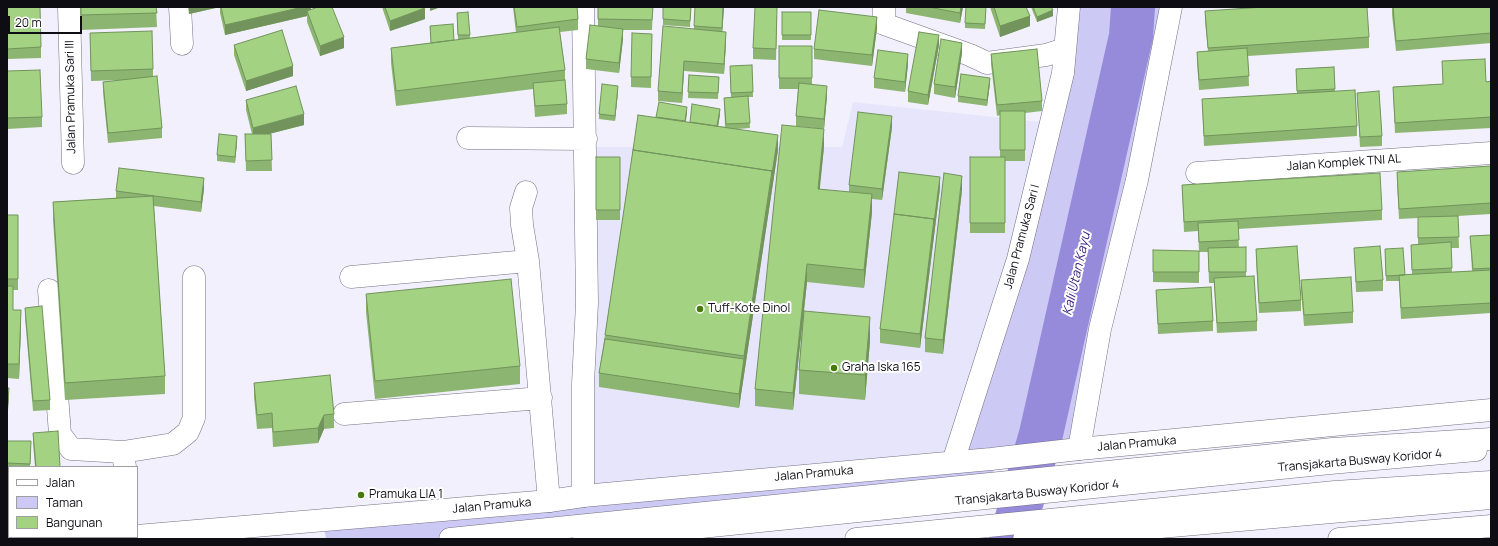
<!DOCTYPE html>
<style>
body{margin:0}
#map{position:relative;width:1498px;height:546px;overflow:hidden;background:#f1f0fc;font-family:Manrope,sans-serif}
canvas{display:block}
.frame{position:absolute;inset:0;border:8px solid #0e0d14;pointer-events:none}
.legend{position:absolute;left:8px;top:466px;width:130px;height:72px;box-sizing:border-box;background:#fff;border:1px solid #9f9ea1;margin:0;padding:5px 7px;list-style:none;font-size:12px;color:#0e0d14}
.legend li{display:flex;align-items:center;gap:8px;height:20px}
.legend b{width:20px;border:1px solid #9f9ea1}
.scale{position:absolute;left:8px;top:16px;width:74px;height:18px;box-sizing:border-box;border:2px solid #0e0d14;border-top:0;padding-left:5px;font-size:12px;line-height:14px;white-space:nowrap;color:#0e0d14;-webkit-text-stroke:3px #fff;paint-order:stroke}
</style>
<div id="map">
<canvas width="1498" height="546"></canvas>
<div class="frame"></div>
<ul class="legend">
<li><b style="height:5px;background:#fff"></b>Jalan</li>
<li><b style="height:11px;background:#cdc9f5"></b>Taman</li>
<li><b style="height:11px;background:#a3d283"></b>Bangunan</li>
</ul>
<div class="scale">20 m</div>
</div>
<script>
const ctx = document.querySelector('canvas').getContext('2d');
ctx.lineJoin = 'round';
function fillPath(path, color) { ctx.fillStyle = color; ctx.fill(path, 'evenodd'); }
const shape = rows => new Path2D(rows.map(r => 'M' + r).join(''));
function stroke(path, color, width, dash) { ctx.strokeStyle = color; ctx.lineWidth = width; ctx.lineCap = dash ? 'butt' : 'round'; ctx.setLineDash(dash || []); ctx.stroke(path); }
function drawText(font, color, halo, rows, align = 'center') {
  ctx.font = font + ' Manrope,sans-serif'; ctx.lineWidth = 4; ctx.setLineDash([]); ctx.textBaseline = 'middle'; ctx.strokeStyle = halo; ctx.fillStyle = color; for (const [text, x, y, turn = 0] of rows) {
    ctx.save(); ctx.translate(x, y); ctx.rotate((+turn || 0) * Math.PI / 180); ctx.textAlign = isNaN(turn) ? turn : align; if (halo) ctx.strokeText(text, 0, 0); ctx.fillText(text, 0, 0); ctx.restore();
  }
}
fillPath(shape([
 [853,102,1050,123,953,462,583,496,593,147,842,147]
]), '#e7e5fb');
fillPath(shape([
 [1069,7,1171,7,1075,445,991,459,996,483,445,539,326,539,323,520,954,462,1052,122]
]), '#cdc9f5');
stroke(shape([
 [1011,539,1041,434,1131,36,1133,7]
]), '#968ada', 44);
const minor = shape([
 [69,7,73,163],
 [180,7,182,44],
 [884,7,884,24,970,55,987,63,1046,55,1065,49],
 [468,138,586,139],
 [1197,173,1491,153],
 [526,192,521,208,522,225,528,261,549,501],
 [351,277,528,261],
 [49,290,60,434,71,449,123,452,125,467],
 [344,414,541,398],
 [1079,449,1100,329,1137,180,1171,7],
 [123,452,173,444,188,432,194,418,194,277],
 [953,462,1018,259,1063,73,1069,7],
 [583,496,583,384,587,303,583,7],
 [584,539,1330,463,1476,450],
 [856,539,1335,492,1491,482]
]);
const major = shape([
 [137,536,549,501,583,496,991,459,1079,449,1491,410],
 [103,539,124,537],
 [450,539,1333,449,1491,439],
 [1024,539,1491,498],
 [1339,539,1491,526]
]);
stroke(minor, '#737284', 23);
stroke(major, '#737284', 23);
stroke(minor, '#fff', 22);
stroke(major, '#fff', 22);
fillPath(shape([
 [7,7,41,47,41,58,7,59],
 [80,7,156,7,157,27,81,30],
 [188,7,311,7,311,10,344,48,320,56,307,22,307,16,225,35,220,13,220,7,189,14],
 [382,7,424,7,425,19,390,31],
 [513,7,577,7,578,19,578,30,560,32,565,70,565,80,567,104,567,114,535,117,533,89,396,106,391,63,391,48,431,43,430,26,454,40,458,40,457,13,470,35,470,38,516,33],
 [598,7,653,7,652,30,623,30,623,39,619,73,586,69,586,59,598,26],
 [663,7,691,7,690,27,663,25],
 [724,7,722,31,726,42,724,74,684,71,682,103,658,101,658,91,694,29,694,26],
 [906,7,963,7,960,23,906,13],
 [986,7,985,29,965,28,965,23],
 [990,7,1026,7,1030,26,1000,37],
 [1031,7,1051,7,1053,16,1037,22],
 [1392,7,1491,7,1491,43,1396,51,1392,15],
 [1205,11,1369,37,1369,48,1248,56,1249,86,1199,90,1197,62,1197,52,1208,51,1205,21],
 [782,12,811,12,811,40,782,40],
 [777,15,776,60,753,59,753,48],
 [877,28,872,66,814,59,814,49],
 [90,33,153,69,153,77,162,128,162,138,108,143,103,92,103,82,121,80,91,81],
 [652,34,651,88,631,87,631,77],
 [234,45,293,76,246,91,234,55],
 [939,45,928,105,908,102,908,91],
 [779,46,812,46,812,84,827,96,824,129,796,126,796,116,798,89,779,89],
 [962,53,955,98,934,94,934,84],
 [991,54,1042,101,1042,111,1025,113,1025,161,1005,161,1005,233,970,233,970,157,1000,157,1000,115,997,116,991,64],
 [1442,61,1486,82,1491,81,1491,128,1395,133,1393,87,1443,84],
 [908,64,905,92,874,88,874,78],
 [752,65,753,97,748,97,750,128,737,129,778,150,739,408,599,387,599,373,605,335,633,150,656,117,687,112,686,122,690,122,720,114,718,126,725,127,724,98,731,97,730,72],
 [1334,67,1335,91,1357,126,1357,136,1204,146,1202,99,1297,94,1296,69],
 [7,71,42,117,42,127,7,129],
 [689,75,719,77,718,99,688,98],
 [990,83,987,106,958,102,958,96],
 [618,91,615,121,599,119,599,114],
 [1357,93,1382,136,1382,146,1360,147],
 [246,100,304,125,269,134,271,134,272,171,246,171,245,134,252,134,246,110],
 [892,127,882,200,872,199,872,212,864,288,807,282,804,311,870,341,865,400,799,394,799,370,803,315,793,410,755,406,755,389,824,147,819,189,849,192,849,185],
 [237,142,235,163,217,161,217,155],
 [596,157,620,157,620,220,596,220],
 [1491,166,1491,214,1440,217,1458,216,1459,248,1451,248,1452,272,1472,271,1470,236,1491,235,1491,313,1401,319,1399,281,1386,281,1385,249,1405,275,1412,275,1411,245,1418,244,1418,218,1399,219,1397,182,1397,172],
 [1182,185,1382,210,1382,220,1238,229,1239,247,1246,247,1246,276,1257,321,1257,331,1217,333,1214,283,1209,283,1208,252,1199,252,1199,283,1153,282,1153,250,1199,251,1198,231,1184,232],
 [940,188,920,348,880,343,880,329],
 [204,189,201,212,154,206,165,376,165,394,65,400,53,220,53,202,116,198,116,191],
 [962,190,943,354,925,352,925,338],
 [7,215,18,215,18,290,13,290,13,310,21,325,19,379,7,378],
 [1354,248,1383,280,1383,291,1356,292],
 [1256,249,1301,300,1301,311,1259,313,1256,259],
 [1301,280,1353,312,1353,323,1304,326,1301,290],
 [1156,290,1213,321,1213,331,1158,334],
 [366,294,520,366,520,384,375,399,366,312],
 [25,308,50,400,50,410,33,411,25,318],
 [254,383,334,414,334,428,324,429,318,443,273,447,272,428,257,429,254,397],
 [33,433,60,467,35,467,33,443],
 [7,441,31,452,30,467,9,467,9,473,7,473]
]), '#8cb571');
fillPath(shape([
 [189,7,220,7,189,14],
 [303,7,311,7,311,15,307,11,307,16,225,35,225,25],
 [430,7,441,7,430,11],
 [723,7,724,7,722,38,722,28],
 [961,7,963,7,960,23,960,13],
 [425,8,425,19,390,31,390,21],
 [1053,10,1053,16,1037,22,1037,17],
 [1030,16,1030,26,1000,37,1000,26],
 [877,17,877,28,872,66,872,55],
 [623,29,623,39,619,73,619,63],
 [726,32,726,42,724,74,724,64],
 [939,35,939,45,928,105,928,95],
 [344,37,344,48,320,56,320,46],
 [962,43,962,53,955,98,955,87],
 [908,54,908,64,905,92,905,82],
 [684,61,684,71,682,103,682,93],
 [293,66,293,76,246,91,246,81],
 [990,78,990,83,987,106,987,100],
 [618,86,618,91,615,121,615,116],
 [827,86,827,96,824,129,824,119],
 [687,107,687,112,684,130,684,124],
 [720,109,720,114,717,134,717,129],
 [304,114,304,125,253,138,253,128],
 [892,116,892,127,882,200,882,189],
 [824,129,824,147,818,207,818,189],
 [778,135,778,150,739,408,739,394,744,356],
 [237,136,237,142,235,163,235,157],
 [962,176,962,190,943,354,943,340],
 [940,177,940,188,920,348,920,334,934,219],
 [204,178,204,189,201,212,201,202],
 [872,194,872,212,864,288,864,270],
 [807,264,807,282,793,410,793,393],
 [21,310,21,325,19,379,19,364],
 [870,317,870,341,865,400,865,375],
 [9,388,9,398,7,422,7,412],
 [324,415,324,429,318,443,318,428]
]), '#72935c');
const building = shape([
 [7,7,40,7,41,47,7,49,7,7],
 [81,7,156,7,157,13,81,15,81,7],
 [221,7,303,7,225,25,221,7],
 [318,7,332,7,344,37,320,46,307,11,318,7],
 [385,7,424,7,425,8,390,21,385,7],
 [514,7,577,7,578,19,517,27,514,7],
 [598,7,653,7,652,20,598,19,598,7],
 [663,7,691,7,690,21,663,19,663,7],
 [695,7,723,7,722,28,694,26,695,7],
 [755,7,777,7,776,49,753,48,755,7],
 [928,7,961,7,960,13,928,7],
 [966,7,986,7,985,24,965,23,966,7],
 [994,7,1026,7,1030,16,1000,26,994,7],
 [1033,7,1051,7,1053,10,1037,17,1033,7],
 [1264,7,1367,7,1369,37,1208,48,1205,11,1264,7],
 [1393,7,1491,7,1491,33,1396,41,1393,7],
 [819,10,877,17,872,55,814,49,819,10],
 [468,12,470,35,458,35,457,13,468,12],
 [782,12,811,12,811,35,782,35,782,12],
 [453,24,454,40,431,43,430,26,453,24],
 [590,25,623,29,619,63,586,59,590,25],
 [663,26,726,32,724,64,684,61,682,93,658,91,663,26],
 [559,27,565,70,396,91,391,48,559,27],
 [282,30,293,66,246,81,234,45,282,30],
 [152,31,153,69,91,71,90,33,152,31],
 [919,32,939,35,928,95,908,91,919,32],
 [632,33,652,34,651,77,631,77,632,33],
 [941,39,962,43,955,87,934,84,941,39],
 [779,46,812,46,812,78,779,78,779,46],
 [1247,48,1249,76,1199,80,1197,52,1247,48],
 [1037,49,1042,101,997,105,991,54,1037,49],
 [878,50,908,54,905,82,874,78,878,50],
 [1485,59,1486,82,1491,81,1491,117,1395,123,1393,87,1443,84,1442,61,1485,59],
 [752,65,753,92,731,93,730,66,752,65],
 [1334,67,1335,89,1297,91,1296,69,1334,67],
 [40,70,42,117,7,118,7,71,40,70],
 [961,74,990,78,987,100,958,96,961,74],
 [689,75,719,77,718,93,688,92,689,75],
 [157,76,162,128,108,133,103,82,157,76],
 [565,80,567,104,535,106,533,83,565,80],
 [799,83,827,86,824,119,796,116,799,83],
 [602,84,618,86,615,116,599,114,602,84],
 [296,86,304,114,253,128,246,100,296,86],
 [1355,90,1357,126,1204,136,1202,99,1355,90],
 [1379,91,1382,136,1360,137,1357,93,1379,91],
 [748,96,750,123,726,124,724,98,748,96],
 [659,102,687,107,685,121,656,117,659,102],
 [692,104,720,109,717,126,690,122,692,104],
 [1000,111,1025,111,1025,150,1000,150,1000,111],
 [858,112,892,116,882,189,849,185,858,112],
 [638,115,778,135,772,174,772,171,633,150,638,115],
 [782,125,824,129,818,189,872,194,864,270,807,264,793,393,755,389,782,125],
 [219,134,237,136,235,157,217,155,219,134],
 [245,134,271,134,272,160,246,161,245,134],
 [633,150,772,171,744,356,605,335,633,150],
 [596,157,620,157,620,210,596,210,596,157],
 [970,157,1005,157,1005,223,970,223,970,157],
 [1491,166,1491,203,1399,209,1397,172,1491,166],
 [119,168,204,178,201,202,116,191,119,168],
 [899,172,940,177,934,223,934,219,894,214,899,172],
 [944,173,962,176,943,340,925,338,944,173],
 [1380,173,1382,210,1184,222,1182,185,1380,173],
 [153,196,165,376,65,383,53,202,153,196],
 [894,214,934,219,920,334,880,329,894,214],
 [7,215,18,215,18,279,7,279,7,215],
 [1458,216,1459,237,1418,238,1418,217,1458,216],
 [1238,221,1239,240,1199,242,1198,223,1238,221],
 [1491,235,1491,268,1473,269,1470,236,1491,235],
 [1451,242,1452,268,1412,270,1411,245,1451,242],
 [1297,246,1301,300,1259,303,1256,249,1297,246],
 [1380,246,1383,280,1356,282,1354,248,1380,246],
 [1246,247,1246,272,1209,272,1208,248,1246,247],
 [1403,248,1405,275,1386,276,1385,249,1403,248],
 [1153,250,1199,251,1199,272,1153,272,1153,250],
 [1491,270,1491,303,1401,308,1399,275,1491,270],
 [1254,276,1257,321,1217,323,1214,278,1254,276],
 [1351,277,1353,312,1304,315,1301,280,1351,277],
 [511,279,520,366,375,381,366,294,511,279],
 [7,286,13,286,13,310,21,310,19,364,7,364,7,286],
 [1211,287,1213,321,1158,324,1156,290,1211,287],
 [42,306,50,400,33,401,25,308,42,306],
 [804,311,870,317,865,375,799,370,804,311],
 [605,339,744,359,739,394,599,373,605,339],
 [330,375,334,414,324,415,318,428,273,432,272,413,257,415,254,383,330,375],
 [7,388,9,388,7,412,7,388],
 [58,431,60,467,36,467,33,433,58,431],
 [7,441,31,441,30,464,7,463,7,441]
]);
fillPath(building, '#a3d283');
stroke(building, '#72935c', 1);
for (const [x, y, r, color] of [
 [700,309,4,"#467a0a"],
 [834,368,4,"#467a0a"],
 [361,495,4,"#467a0a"]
]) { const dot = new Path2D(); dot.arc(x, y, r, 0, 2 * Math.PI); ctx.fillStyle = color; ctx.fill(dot); stroke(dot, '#fff', 1.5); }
drawText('12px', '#0e0d14', '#fff', [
 ["Jalan Pramuka Sari III",71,97,-91],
 ["Jalan Komplek TNI AL",1344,163,-4],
 ["Jalan Pramuka Sari I",1022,237,-75],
 ["Jalan Pramuka",1137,444,-5],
 ["Transjakarta Busway Koridor 4",1360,461,-5],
 ["Jalan Pramuka",814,474,-5],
 ["Transjakarta Busway Koridor 4",1037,493,-6],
 ["Jalan Pramuka",492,506,-5]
]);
drawText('12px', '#0e0d14', '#fff', [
 ["Tuff-Kote Dinol",708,309],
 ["Graha Iska 165",842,368],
 ["Pramuka LIA 1",369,495]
], 'left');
drawText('italic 13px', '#3d2280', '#fff', [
 ["Kali Utan Kayu",1077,274,-77]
]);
</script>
